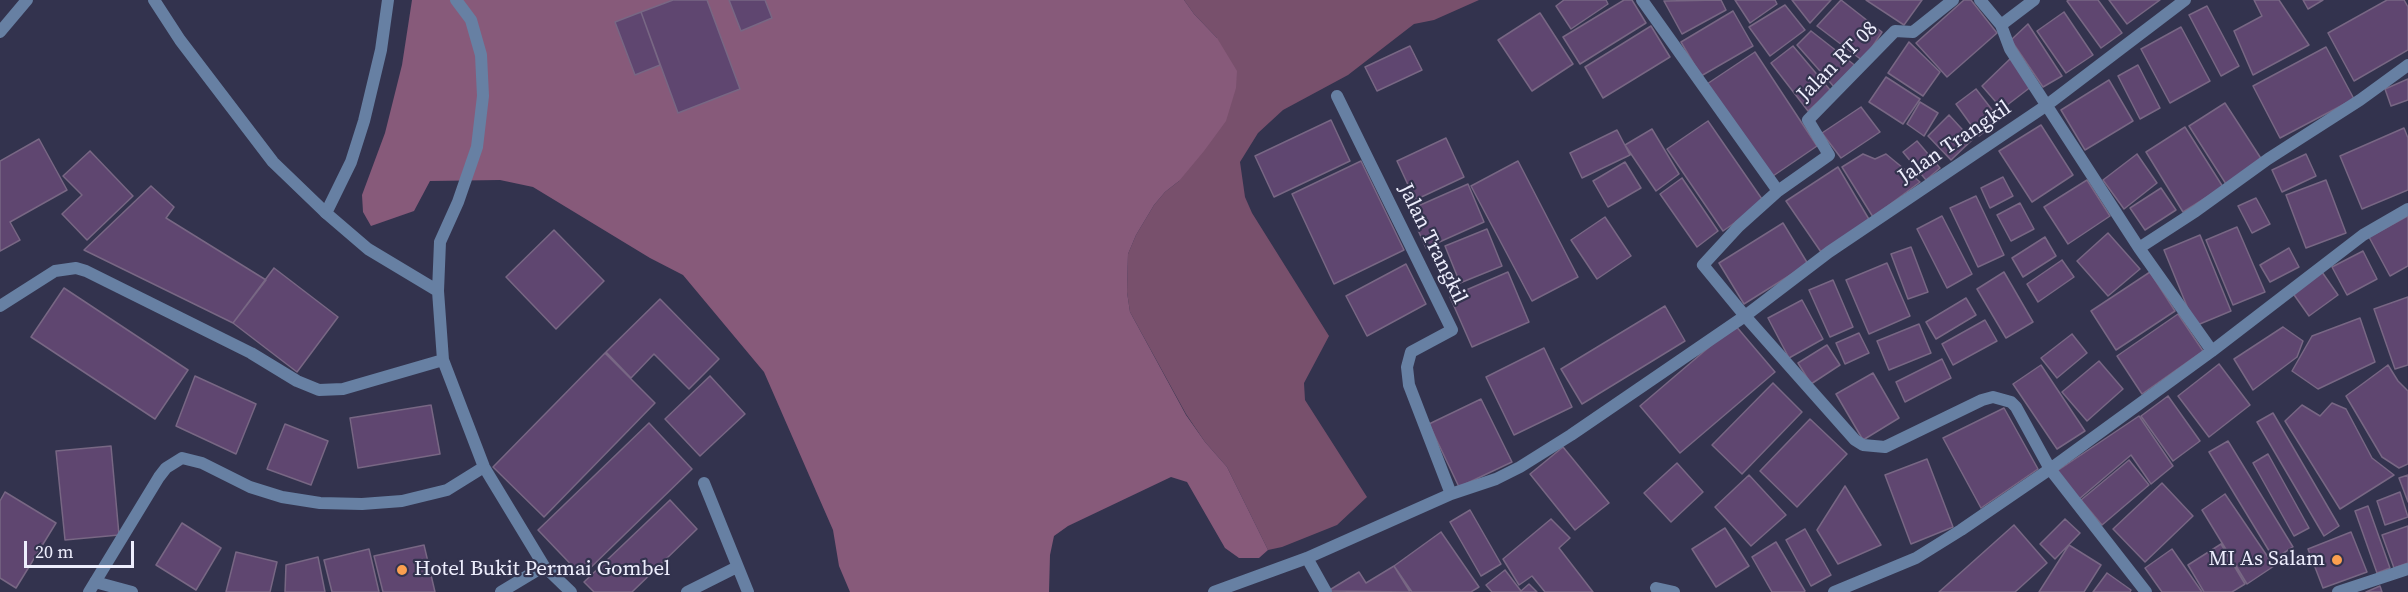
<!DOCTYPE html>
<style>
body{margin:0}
#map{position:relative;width:2408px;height:592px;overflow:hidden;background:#33334e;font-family:"Source Serif 4",serif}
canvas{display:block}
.scale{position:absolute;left:24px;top:541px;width:110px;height:27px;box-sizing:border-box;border:3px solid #eeeefd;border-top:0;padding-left:8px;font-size:18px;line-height:21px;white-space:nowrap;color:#eeeefd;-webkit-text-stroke:4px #33334e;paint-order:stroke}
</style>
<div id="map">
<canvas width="2408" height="592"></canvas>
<div class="scale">20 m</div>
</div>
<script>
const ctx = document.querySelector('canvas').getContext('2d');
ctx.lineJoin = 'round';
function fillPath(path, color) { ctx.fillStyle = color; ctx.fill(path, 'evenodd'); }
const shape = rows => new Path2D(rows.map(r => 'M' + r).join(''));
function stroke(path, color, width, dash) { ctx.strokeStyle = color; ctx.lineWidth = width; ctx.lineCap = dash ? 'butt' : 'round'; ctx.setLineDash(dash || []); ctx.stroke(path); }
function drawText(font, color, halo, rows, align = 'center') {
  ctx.font = font + ' "Source Serif 4",serif'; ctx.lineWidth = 4.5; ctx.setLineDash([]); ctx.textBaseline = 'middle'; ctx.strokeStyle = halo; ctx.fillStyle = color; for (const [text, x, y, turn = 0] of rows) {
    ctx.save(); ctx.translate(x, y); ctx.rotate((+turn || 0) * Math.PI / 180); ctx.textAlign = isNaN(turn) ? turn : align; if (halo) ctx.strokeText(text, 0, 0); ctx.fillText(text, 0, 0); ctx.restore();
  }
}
fillPath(shape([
 [1184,0,1479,0,1434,20,1414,24,1348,75,1283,110,1258,133,1240,162,1245,197,1252,213,1329,336,1304,383,1305,400,1367,497,1337,525,1282,547,1268,550,1227,467,1205,442,1186,414,1130,312,1127,292,1128,254,1136,235,1154,205,1165,192,1179,181,1217,38,1194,14]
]), '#78506c');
fillPath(shape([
 [412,0,1184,0,1194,14,1217,38,1237,71,1236,88,1226,121,1204,151,1179,181,1165,192,1154,205,1136,235,1128,254,1127,292,1130,312,1186,415,1205,442,1227,467,1268,550,1259,558,1239,558,1225,548,1187,482,1171,477,1068,526,1054,536,1050,555,1049,592,850,592,839,566,833,530,764,372,683,275,650,258,533,187,500,180,430,181,414,211,371,226,363,212,362,195,385,133,402,65]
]), '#875a7a');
const building = shape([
 [673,0,707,0,740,89,678,113,641,12,673,0],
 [729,0,765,0,772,18,741,31,729,0],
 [1564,0,1606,0,1608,4,1571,29,1556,6,1564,0],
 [1624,0,1632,0,1646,23,1580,64,1563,37,1624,0],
 [1721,0,1726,10,1682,34,1664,1,1721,0],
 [1735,0,1775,0,1777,4,1750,23,1735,0],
 [1792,0,1831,0,1810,23,1792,0],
 [1841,0,1882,32,1863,61,1817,26,1841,0],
 [1866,0,1922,0,1904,25,1866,0],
 [1964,0,1971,0,1997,33,1947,77,1916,43,1964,0],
 [2069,0,2098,0,2122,33,2101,48,2067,1,2069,0],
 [2109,0,2160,0,2127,24,2109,0],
 [2254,0,2279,0,2309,45,2253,75,2234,31,2262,16,2254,0],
 [2303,0,2323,0,2308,9,2303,0],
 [2387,0,2404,0,2408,7,2408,50,2354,81,2328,33,2387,0],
 [1785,5,1805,30,1770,56,1749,27,1785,5],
 [2207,6,2239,66,2221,76,2189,15,2207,6],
 [1733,11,1753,46,1701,76,1681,42,1733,11],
 [641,12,660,65,635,75,615,22,641,12],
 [2064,12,2093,55,2066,73,2037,31,2064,12],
 [1540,13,1573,64,1532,91,1498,40,1540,13],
 [2028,24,2062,76,2043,87,2011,40,2028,24],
 [1651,26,1670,57,1603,98,1585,67,1651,26],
 [2181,27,2210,81,2170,103,2141,49,2181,27],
 [1811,31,1857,67,1835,88,1797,45,1811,31],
 [1909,42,1940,72,1923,96,1888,73,1909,42],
 [1410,46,1422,70,1377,91,1365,67,1410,46],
 [1793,46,1831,91,1808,111,1771,63,1793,46],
 [2326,47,2354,99,2280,138,2253,86,2326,47],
 [1755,52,1817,146,1773,176,1707,84,1755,52],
 [2012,57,2032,86,2002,109,1982,86,2012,57],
 [2138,65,2160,108,2140,119,2118,76,2138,65],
 [1886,77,1920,99,1903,124,1869,102,1886,77],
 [2408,79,2408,100,2391,106,2385,89,2408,79],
 [2109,80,2133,121,2085,150,2061,110,2109,80],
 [1976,89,2000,120,1979,136,1956,104,1976,89],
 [1920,102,1938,113,1924,136,1907,124,1920,102],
 [2225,103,2262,160,2226,184,2189,126,2225,103],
 [1861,107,1880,132,1841,158,1822,133,1861,107],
 [1949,115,1972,140,1951,160,1928,136,1949,115],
 [1331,120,1350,161,1274,197,1255,156,1331,120],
 [1708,121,1764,202,1723,231,1667,149,1708,121],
 [2041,125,2073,175,2032,202,1999,151,2041,125],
 [2185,127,2223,187,2183,212,2146,152,2185,127],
 [2404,128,2408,138,2408,190,2362,209,2340,156,2404,128],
 [1652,129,1679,174,1656,191,1625,145,1652,129],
 [1617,130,1630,155,1582,178,1570,153,1617,130],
 [1446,138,1464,177,1415,200,1397,161,1446,138],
 [39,139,67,190,10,222,20,240,0,251,0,161,39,139],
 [1917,141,1940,168,1926,180,1903,152,1917,141],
 [90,151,133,196,87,240,62,214,82,195,63,176,90,151],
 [1863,154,1875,159,1886,154,1920,182,1873,217,1842,167,1863,154],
 [2137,154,2157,183,2124,209,2103,180,2137,154],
 [2306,154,2316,176,2282,192,2272,170,2306,154],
 [1361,161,1404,250,1334,284,1292,194,1361,161],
 [1518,161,1578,277,1532,301,1471,186,1518,161],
 [1625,162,1641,188,1608,207,1593,181,1625,162],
 [1838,167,1870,221,1821,252,1786,201,1838,167],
 [2003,177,2013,196,1990,208,1981,188,2003,177],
 [1682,178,1718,231,1697,247,1660,194,1682,178],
 [2087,180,2110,216,2068,244,2044,207,2087,180],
 [2326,180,2346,233,2306,248,2286,195,2326,180],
 [1468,184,1484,222,1426,248,1409,210,1468,184],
 [151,186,174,207,166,218,266,280,233,323,84,250,151,186],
 [2161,188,2176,210,2145,230,2130,208,2161,188],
 [1976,196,2004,255,1978,267,1950,208,1976,196],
 [2256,198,2270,224,2252,233,2238,206,2256,198],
 [2020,203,2034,229,2011,241,1997,215,2020,203],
 [1942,216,1972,274,1947,288,1917,229,1942,216],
 [2408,216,2408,266,2390,276,2369,237,2408,216],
 [1605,217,1631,256,1597,279,1571,240,1605,217],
 [1783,223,1808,264,1744,304,1719,263,1783,223],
 [2237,227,2265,292,2233,305,2206,240,2237,227],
 [1487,229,1502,266,1460,283,1445,246,1487,229],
 [554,230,604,281,556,329,506,277,554,230],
 [2108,233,2140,269,2108,296,2077,261,2108,233],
 [2200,235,2231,311,2195,326,2164,250,2200,235],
 [2045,237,2056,256,2023,277,2012,258,2045,237],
 [1911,247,1928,292,1908,299,1891,254,1911,247],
 [2289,248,2299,267,2270,282,2260,265,2289,248],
 [2363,251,2377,279,2347,295,2332,267,2363,251],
 [2062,260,2074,277,2038,302,2027,284,2062,260],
 [1887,263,1910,316,1869,334,1846,280,1887,263],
 [1406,264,1426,304,1367,336,1346,296,1406,264],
 [274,268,338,317,297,372,233,323,274,268],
 [1508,272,1529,322,1472,347,1450,297,1508,272],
 [2004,272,2033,322,2006,338,1977,289,2004,272],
 [2150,272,2175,311,2116,350,2091,311,2150,272],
 [2322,272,2338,295,2309,316,2292,292,2322,272],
 [1833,280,1853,327,1830,337,1809,290,1833,280],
 [64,288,188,370,155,419,31,337,64,288],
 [2408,297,2408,365,2395,369,2374,309,2408,297],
 [1966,298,1976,315,1936,339,1926,322,1966,298],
 [660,299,719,359,689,389,654,354,631,378,606,352,660,299],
 [1802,300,1823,339,1789,358,1768,318,1802,300],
 [1665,306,1685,341,1582,404,1561,369,1665,306],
 [2178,314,2203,351,2142,394,2117,356,2178,314],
 [2360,318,2375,362,2318,389,2292,371,2312,336,2360,318],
 [1985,320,1997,341,1953,365,1942,344,1985,320],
 [1919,324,1931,353,1889,370,1877,341,1919,324],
 [1735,325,1775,372,1680,453,1640,406,1735,325],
 [2283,327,2303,341,2297,357,2253,390,2234,359,2283,327],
 [1859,333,1869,353,1845,364,1836,343,1859,333],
 [2072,334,2087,353,2057,378,2041,358,2072,334],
 [1827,345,1840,365,1811,384,1798,363,1827,345],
 [1544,348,1572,407,1514,435,1486,377,1544,348],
 [605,353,655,403,544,517,493,467,605,353],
 [1942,359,1951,378,1905,402,1896,382,1942,359],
 [2099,361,2123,389,2087,421,2062,392,2099,361],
 [2219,364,2250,405,2209,437,2178,396,2219,364],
 [2041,365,2085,431,2057,449,2013,384,2041,365],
 [2388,365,2398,381,2408,391,2408,464,2399,468,2382,457,2346,396,2388,365],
 [1873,373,1899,418,1863,440,1836,394,1873,373],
 [195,376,256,404,236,454,176,426,195,376],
 [710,376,745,414,700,456,665,419,710,376],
 [1773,383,1802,412,1742,474,1712,445,1773,383],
 [2168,396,2200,441,2173,461,2141,416,2168,396],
 [1481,399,1512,462,1459,487,1429,424,1481,399],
 [2332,403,2346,409,2372,458,2394,475,2340,509,2285,421,2302,405,2320,416,2332,403],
 [431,405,440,454,358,468,350,418,431,405],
 [2004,408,2038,469,1981,508,1943,438,2004,408],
 [2273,413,2339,526,2324,536,2257,422,2273,413],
 [2139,416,2173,466,2151,484,2131,455,2078,500,2057,471,2139,416],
 [1810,419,1847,454,1797,507,1760,471,1810,419],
 [649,423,692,469,582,576,538,530,649,423],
 [285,424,328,441,311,485,267,469,285,424],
 [2228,441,2293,547,2274,559,2209,452,2228,441],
 [111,446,119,535,65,540,56,451,111,446],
 [1563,447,1609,503,1575,530,1530,474,1563,447],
 [2268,454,2309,528,2294,536,2253,463,2268,454],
 [1927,459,1953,527,1911,544,1885,475,1927,459],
 [2129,460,2149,485,2102,525,2081,500,2129,460],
 [1677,463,1703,492,1671,522,1644,493,1677,463],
 [1749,475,1786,515,1751,546,1715,507,1749,475],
 [2408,475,2408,502,2399,478,2408,475],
 [2162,483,2193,516,2145,562,2113,529,2162,483],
 [1845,486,1881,545,1838,564,1817,530,1845,486],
 [5,492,56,523,16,588,0,578,0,501,5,492],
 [2400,492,2408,517,2385,525,2377,501,2400,492],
 [2225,494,2274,566,2247,584,2202,510,2225,494],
 [670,500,697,529,632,592,594,592,584,582,670,500],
 [2368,506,2390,568,2377,573,2355,511,2368,506],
 [1470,510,1501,564,1481,576,1450,522,1470,510],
 [1551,519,1570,538,1559,548,1593,592,1545,592,1532,576,1519,585,1503,559,1551,519],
 [2065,519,2080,533,2055,559,2040,544,2065,519],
 [182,523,221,548,196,590,156,565,182,523],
 [2014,525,2047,563,2015,592,1939,592,2014,525],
 [2408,526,2408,563,2394,568,2382,535,2408,526],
 [1725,528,1749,566,1716,587,1692,549,1725,528],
 [1805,529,1831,575,1811,586,1786,540,1805,529],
 [1441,532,1479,587,1471,592,1412,592,1394,566,1441,532],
 [2351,532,2367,572,2323,588,2308,549,2351,532],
 [1776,542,1805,591,1804,592,1772,592,1752,557,1776,542],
 [2221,544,2245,584,2232,592,2204,592,2188,565,2221,544],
 [424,545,435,592,383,592,374,556,424,545],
 [2069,545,2101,565,2084,592,2039,592,2069,545],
 [369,549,379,592,332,592,324,560,369,549],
 [2172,549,2202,592,2162,592,2145,568,2172,549],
 [236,552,277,562,270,592,226,592,236,552],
 [318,557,325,592,285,592,286,565,318,557],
 [1394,566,1410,592,1328,591,1359,572,1366,583,1394,566],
 [1505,570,1521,591,1529,584,1537,592,1492,592,1486,585,1505,570],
 [2107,573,2131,590,2130,592,2093,592,2107,573],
 [2380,586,2382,592,2366,592,2380,586]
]);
fillPath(building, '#5f4670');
stroke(building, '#786784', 1.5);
stroke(shape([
 [154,0,180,40,273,162,326,213]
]), '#6780a3', 12);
stroke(shape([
 [388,0,381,50,364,121,351,162,326,213,368,249,438,291,440,242,458,202,477,147,483,96,481,55,471,20,456,0],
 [1642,0,1778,191,1739,226,1703,265,1745,316,1855,440,1863,445,1885,447,1982,400,1993,397,2011,402,2016,407,2050,469,2146,592],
 [1980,0,2001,25],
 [2034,0,2001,25,2010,49,2139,248,2212,351,2363,235,2408,209],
 [0,32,27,0],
 [1337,96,1452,330,1411,352,1407,367,1409,385,1451,494],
 [1778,191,1829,155,1808,120,1895,31,1913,32,1953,0],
 [2139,248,2196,211,2268,159,2360,100,2408,65],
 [438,291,443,360,484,467,544,566,571,592],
 [0,306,55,271,76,268,86,271,251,353,297,381,319,390,343,389,443,360],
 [704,483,748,592],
 [1307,558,1326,592],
 [95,582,132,592],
 [1656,588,1674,592],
 [89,592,159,477,166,468,182,458,202,463,250,487,282,497,320,503,362,504,402,501,447,490,484,467],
 [501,592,544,566],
 [687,592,737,567],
 [1214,592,1307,558,1451,494,1496,479,1520,467,1571,435,1745,316,1829,252,2047,105,2185,0],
 [1834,592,1916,558,1961,530,2050,469,2212,351],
 [2338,592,2408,569]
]), '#6780a3', 12);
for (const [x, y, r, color] of [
 [2337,560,6,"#fa9f4f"],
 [402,570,6,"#fa9f4f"]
]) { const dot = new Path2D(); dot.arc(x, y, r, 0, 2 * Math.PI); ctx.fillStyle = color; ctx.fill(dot); stroke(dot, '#33334e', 2); }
drawText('21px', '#eeeefd', '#33334e', [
 ["Jalan RT 08",1838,62,-45],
 ["Jalan Trangkil",1955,143,-34],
 ["Jalan Trangkil",1432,244,64]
]);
drawText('21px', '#eeeefd', '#33334e', [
 ["MI As Salam",2325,560],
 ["Hotel Bukit Permai Gombel",414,570,"left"]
], 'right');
</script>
